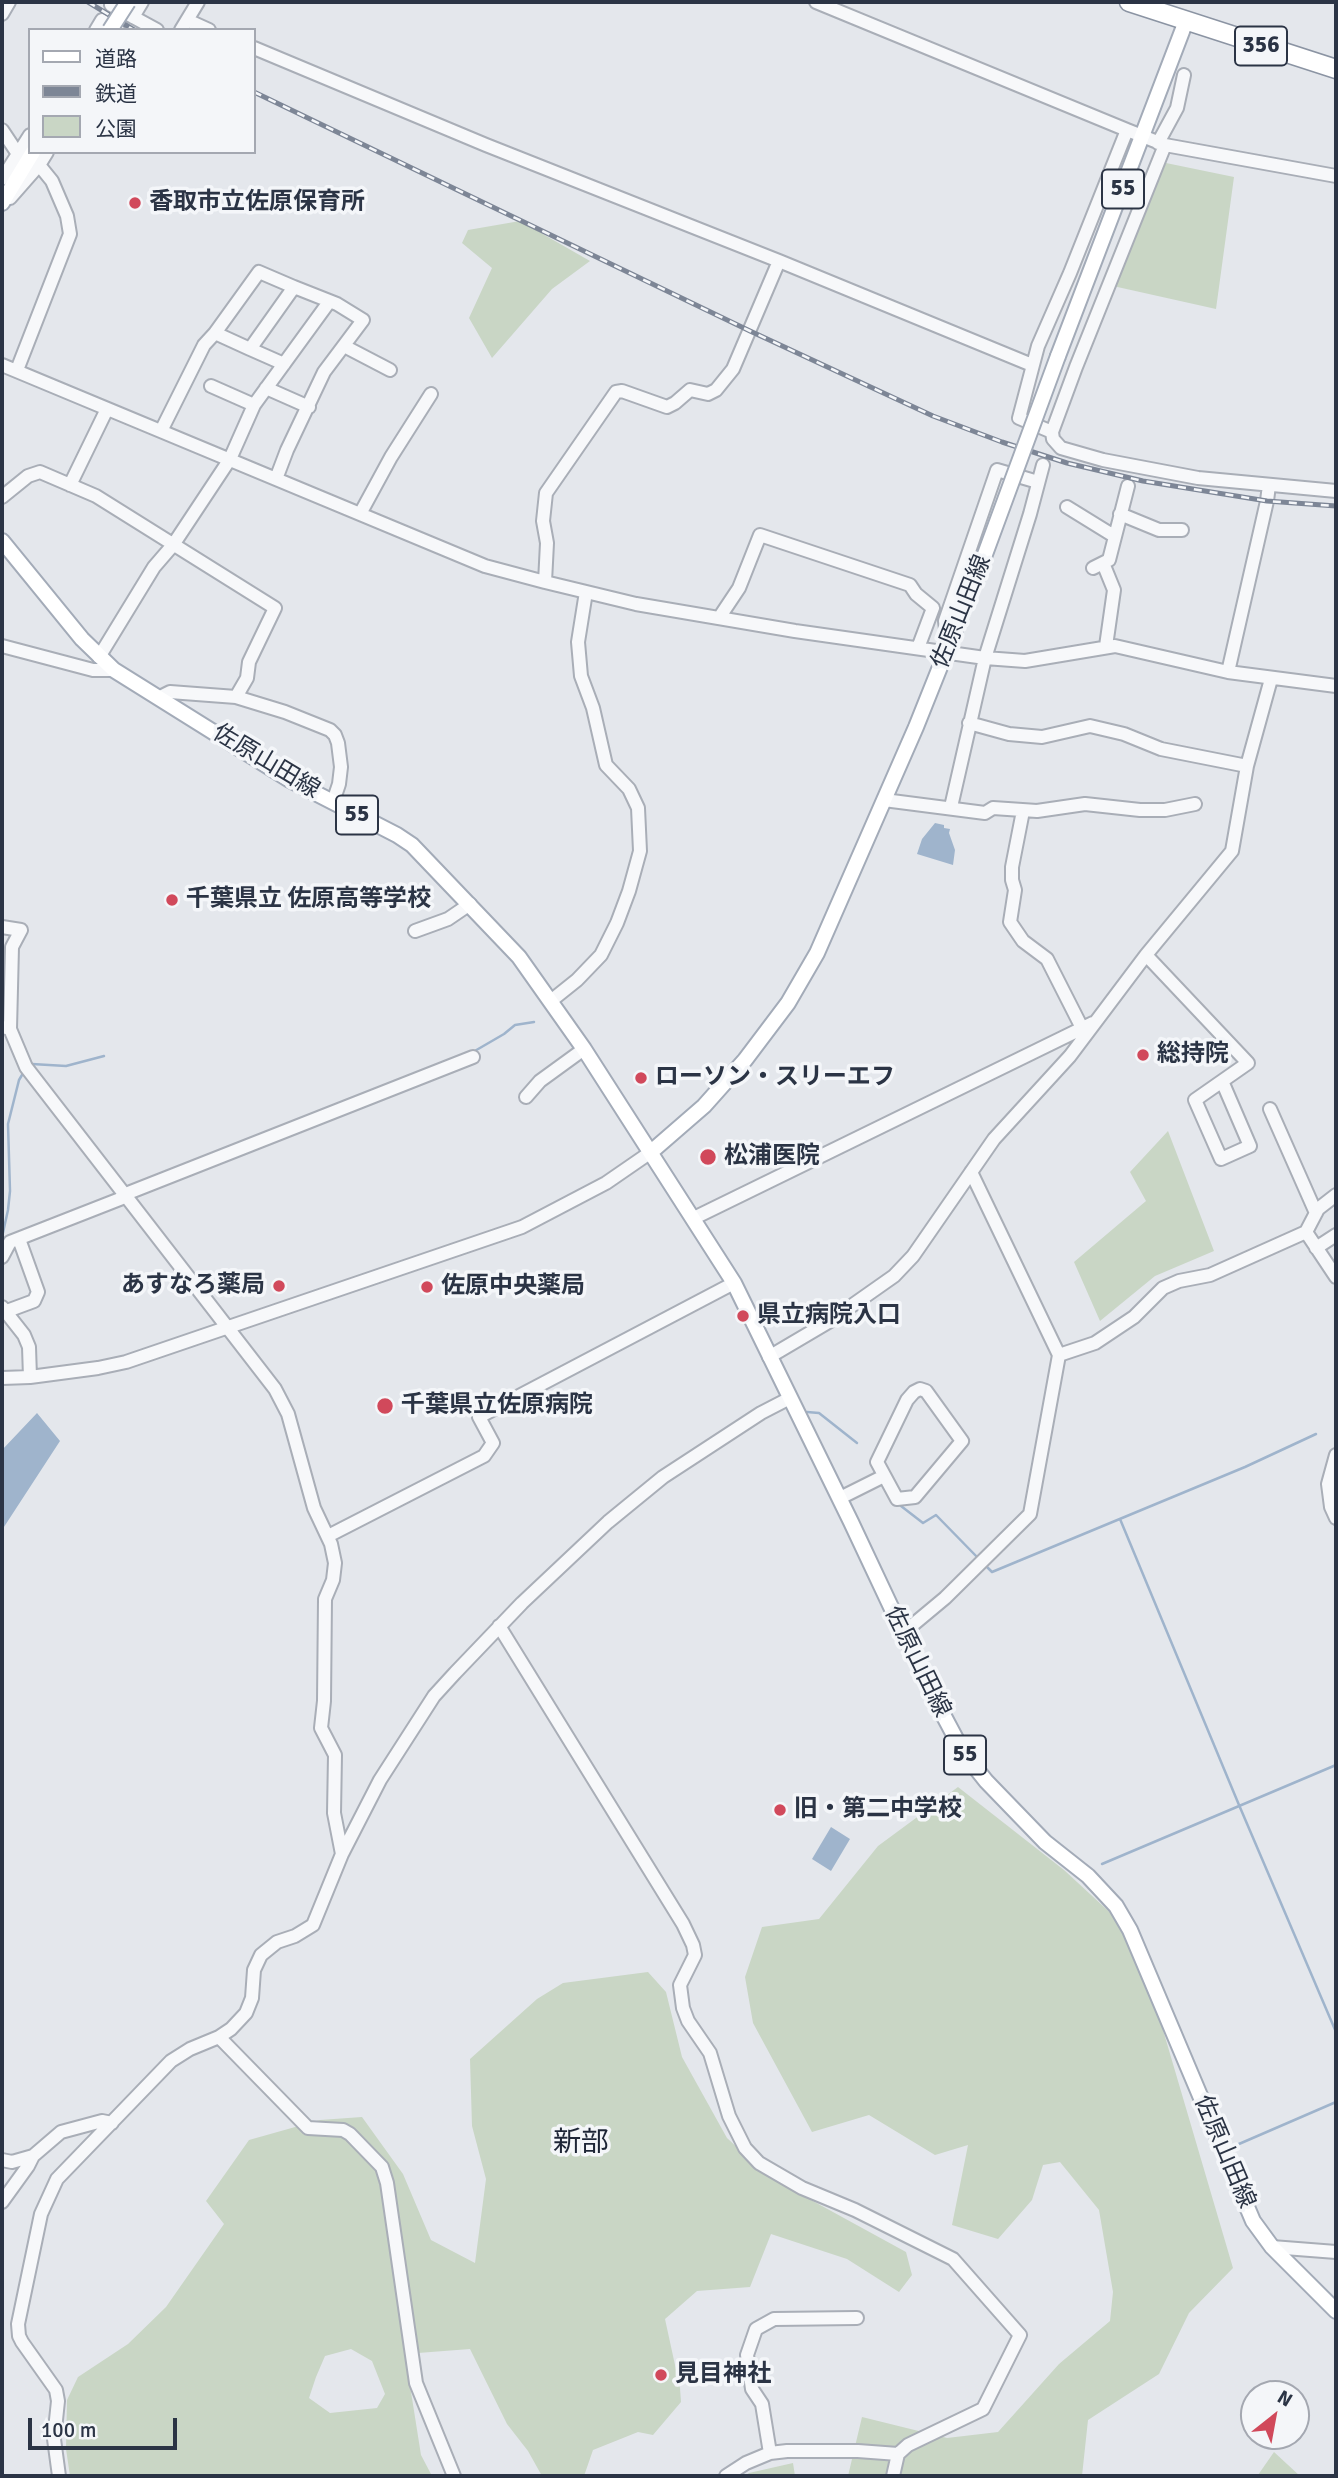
<!DOCTYPE html>
<meta charset="utf-8">
<style>
body{margin:0}
#map{position:relative;width:1338px;height:2478px;overflow:hidden;background:#e4e7ec;font-family:Signika,"Noto Sans JP",sans-serif}
canvas{display:block}
.frame{position:absolute;inset:0;border:4px solid #2b3445;pointer-events:none}
.legend{position:absolute;left:28px;top:28px;width:228px;height:126px;box-sizing:border-box;background:#f4f6f9;border:2px solid #a4a8b1;margin:0;padding:9px 12px;list-style:none;font-size:21px;color:#2b3445}
.legend li{display:flex;align-items:center;gap:14px;height:35px}
.legend b{width:35px;border:2px solid #a4a8b1}
.north{position:absolute;left:1240px;top:2380px;width:70px;height:70px;box-sizing:border-box;background:#f4f6f9;border:2px solid #a4a8b1;border-radius:50%;rotate:31deg;font-size:19px;font-weight:700;line-height:28px;text-align:center;color:#2b3445}
.north::after{content:'';display:block;margin:auto;width:24px;height:32px;background:#d1495b;clip-path:polygon(50% 0,100% 100%,50% 72%,0 100%)}
.scale{position:absolute;left:28px;top:2418px;width:149px;height:32px;box-sizing:border-box;border:4px solid #2b3445;border-top:0;padding-left:9px;font-size:21px;line-height:24px;white-space:nowrap;color:#2b3445;-webkit-text-stroke:5px #f4f6f9;paint-order:stroke}
</style>
<div id="map">
<canvas width="1338" height="2478"></canvas>
<div class="frame"></div>
<ul class="legend">
<li><b style="height:9px;background:#fff"></b>道路</li>
<li><b style="height:9px;background:#7d8696"></b>鉄道</li>
<li><b style="height:19px;background:#c9d6c5"></b>公園</li>
</ul>
<div class="north">N</div>
<div class="scale">100 m</div>
</div>
<script>
const ctx = document.querySelector('canvas').getContext('2d');
ctx.lineJoin = 'round';
function fillPath(path, color) { ctx.fillStyle = color; ctx.fill(path, 'evenodd'); }
const shape = rows => new Path2D(rows.map(r => 'M' + r).join(''));
function stroke(path, color, width, dash) { ctx.strokeStyle = color; ctx.lineWidth = width; ctx.lineCap = dash ? 'butt' : 'round'; ctx.setLineDash(dash || []); ctx.stroke(path); }
function drawText(font, color, halo, rows, align = 'center') {
  ctx.font = font + ' Signika,"Noto Sans JP",sans-serif'; ctx.lineWidth = 7; ctx.setLineDash([]); ctx.textBaseline = 'middle'; ctx.strokeStyle = halo; ctx.fillStyle = color; for (const [text, x, y, turn = 0] of rows) {
    ctx.save(); ctx.translate(x, y); ctx.rotate((+turn || 0) * Math.PI / 180); ctx.textAlign = isNaN(turn) ? turn : align; if (halo) ctx.strokeText(text, 0, 0); ctx.fillText(text, 0, 0); ctx.restore();
  }
}
fillPath(shape([
 [1166,163,1234,177,1216,309,1113,286],
 [520,221,590,261,552,289,492,358,469,318,492,268,462,243,468,230],
 [1168,1131,1214,1251,1155,1276,1100,1321,1074,1262,1146,1201,1130,1172],
 [958,1787,1064,1870,1116,1918,1158,2013,1233,2268,1189,2313,1159,2374,1088,2420,1082,2476,848,2476,862,2417,947,2438,998,2432,1059,2364,1110,2321,1113,2292,1099,2210,1060,2162,1043,2165,1032,2200,998,2239,952,2225,968,2145,935,2155,869,2115,812,2132,753,2023,745,1977,762,1927,819,1919,878,1846],
 [648,1972,666,1992,682,2057,727,2138,769,2177,906,2252,912,2275,899,2292,847,2259,771,2234,750,2287,697,2291,665,2319,680,2388,681,2402,653,2435,638,2432,593,2450,584,2476,542,2476,528,2451,507,2424,470,2349,405,2354,421,2455,432,2476,70,2476,66,2449,67,2400,78,2377,128,2344,166,2307,224,2224,206,2201,249,2140,320,2120,362,2117,403,2174,431,2240,475,2263,486,2179,472,2126,470,2059,537,1999,563,1983],
 [351,2349,372,2361,385,2394,377,2408,330,2413,309,2398,316,2377,325,2356],
 [1274,2452,1300,2476,1254,2476,1258,2475],
 [793,2463,795,2476,745,2476,749,2473]
]), '#c9d6c5');
fillPath(shape([
 [935,823,944,825,944,828,950,829,949,833,955,850,953,865,917,854,922,839],
 [37,1413,60,1441,2,1530,2,1450],
 [831,1827,850,1839,831,1871,812,1859]
]), '#9fb4cc');
stroke(shape([
 [473,1052,504,1034,515,1025,534,1022],
 [30,1066,32,1064,66,1066,104,1056],
 [2,1237,8,1210,10,1191,8,1124,19,1080,25,1070],
 [807,1412,819,1413,857,1443],
 [901,1506,923,1523,936,1515,979,1559],
 [1120,1519,1239,1805,1336,2032],
 [984,1564,992,1572,1245,1467,1316,1434],
 [1102,1864,1336,1765],
 [1232,2147,1336,2102]
]), '#9fb4cc', 2.5);
const minor = shape([
 [113,2,111,5,157,30],
 [816,2,1127,130],
 [2,14,9,2],
 [133,17,142,2],
 [187,20,209,30],
 [96,30,102,20,118,30],
 [181,30,198,2],
 [254,48,486,145,779,261,1032,365],
 [2,130,18,154],
 [1158,143,1177,108,1184,75],
 [1165,145,1076,367,1052,432,1053,439,1061,448,1103,460,1198,478,1336,491],
 [2,179,30,135],
 [10,198,39,165,47,152],
 [344,346,390,370],
 [250,349,215,333,259,272,294,287],
 [2,365,485,566,545,582,636,604,795,631,985,658,1025,661,1115,646,1228,672,1336,686],
 [17,370,70,234,67,216,52,181,39,165],
 [211,386,254,405],
 [266,388,309,407],
 [161,431,204,345,215,333],
 [1052,432,1019,418,1038,346,1070,273,1127,130,1165,145,1336,176],
 [276,479,287,450,324,372,363,320,337,304,294,287,250,349,284,364],
 [70,485,107,409],
 [2,497,28,476,40,472,96,496,275,608,249,662,247,678,236,697],
 [1067,507,1114,536],
 [360,514,391,457,431,394],
 [1120,514,1159,530,1182,530],
 [1103,563,1114,590,1106,646],
 [1093,568,1109,560,1128,486],
 [545,582,547,543,543,521,546,493,616,392,622,391,667,407,675,403,690,390,708,394,716,390,733,369,779,261],
 [719,618,739,588,760,535,910,585,916,594,933,608,918,648],
 [2,646,93,670,114,670],
 [948,646,945,621,997,470,1038,482],
 [99,657,154,567,173,545,230,459,254,405,329,302],
 [1228,672,1267,501,1269,485],
 [158,698,170,692,236,697,285,712,330,730,335,735,338,743,341,767,339,784,333,802],
 [969,723,1009,734,1042,737,1090,726,1124,734,1161,749,1247,766],
 [884,800,985,813,993,808,1037,811,1085,804,1140,810,1165,810,1195,804],
 [951,807,985,658,1030,514,1043,465],
 [1023,811,1012,867,1012,880,1015,890,1010,922,1023,941,1047,959,1082,1028],
 [2,927,21,930,12,947,10,1029],
 [415,931,448,919,470,904],
 [1146,955,1248,1063,1195,1100,1221,1159,1250,1146,1222,1081],
 [552,1000,577,980,601,955,617,923,629,891,640,851,638,808,629,789,606,765,593,708,581,676,578,642,586,592],
 [2,1027,10,1029,26,1067,275,1389,288,1414,314,1508,331,1544,335,1563,333,1580,325,1599,324,1701,321,1728,335,1755,334,1813,342,1854],
 [526,1097,540,1081,584,1049],
 [1270,1109,1316,1213],
 [123,1195,473,1057],
 [694,1218,1093,1023],
 [1306,1232,1336,1277],
 [1316,1248,1336,1235],
 [2,1257,10,1242,125,1197],
 [2,1307,24,1335,29,1347,30,1377],
 [7,1311,34,1301,38,1292,19,1239],
 [1059,1355,1095,1343,1134,1317,1163,1288,1179,1281,1210,1275,1306,1232,1318,1209,1336,1195],
 [769,1357,830,1321,894,1276,913,1256,994,1139,1070,1056,1146,955,1232,851,1247,766,1271,679],
 [2,1378,30,1377,98,1368,126,1362,522,1227,606,1183,651,1152],
 [920,1389,926,1391,962,1441,915,1497,897,1499,877,1462,907,1400,914,1392,920,1389],
 [1336,1455,1328,1484,1331,1507,1336,1518],
 [840,1498,884,1476],
 [328,1536,484,1456,493,1443,479,1417,734,1283],
 [499,1626,683,1924,693,1945,695,1955,680,1985,683,2008,688,2021,710,2053,729,2116,745,2148,759,2163,802,2188,855,2210,953,2259,1020,2335,983,2409,908,2445,898,2454,893,2476],
 [903,1633,945,1598,1030,1514,1059,1355,971,1172],
 [219,2037,308,2128,343,2130,350,2134,382,2167,387,2183,416,2383,454,2476],
 [2,2160,12,2162,33,2156,61,2132,102,2121,112,2123],
 [2,2202,28,2166,33,2156],
 [1272,2247,1336,2252],
 [770,2453,762,2404,752,2389,747,2355,756,2329,774,2319,857,2318],
 [59,2476,54,2439,58,2401,56,2390,22,2342,19,2336,18,2324,41,2214,57,2179,171,2061,190,2049,219,2037,231,2029,246,2013,252,1998,254,1970,261,1955,277,1942,295,1936,313,1925,342,1854,380,1780,434,1696,455,1673,522,1603,608,1522,663,1477,761,1413,790,1398],
 [726,2476,746,2463,770,2453,787,2451,858,2451,898,2454]
]);
const major = shape([
 [2,203,33,152],
 [1058,356,1186,21],
 [2,541,82,639,114,670,290,780,397,835,412,845,519,957,584,1049,734,1283,851,1522,930,1690,963,1752,986,1781,1045,1842,1088,1876,1116,1906,1130,1930,1253,2221,1272,2247,1336,2311],
 [651,1152,704,1106,745,1060,788,1003,817,953,916,727,984,557]
]);
const highway = shape([
 [1129,2,1336,69]
]);
stroke(minor, '#a9aeb7', 16);
stroke(major, '#a3abb8', 18);
stroke(highway, '#8b94a3', 21);
stroke(minor, '#f7f8fa', 12);
stroke(major, '#fff', 14);
stroke(highway, '#fff', 18);
const rail = shape([
 [88,2,134,30],
 [254,92,750,331,933,416,1002,442,1067,463,1143,481,1267,501,1336,506]
]);
stroke(rail, '#7d8696', 5);
stroke(rail, '#f4f6f9', 2.5, [8]);
const majorBridge = shape([
 [110,30,128,2],
 [984,557,1058,356]
]);
stroke(majorBridge, '#a3abb8', 18, []);
stroke(majorBridge, '#fff', 14);
for (const [x, y, r, color] of [
 [135,203,7,"#d1495b"],
 [172,900,7,"#d1495b"],
 [1143,1055,7,"#d1495b"],
 [641,1078,7,"#d1495b"],
 [708,1157,9,"#d1495b"],
 [279,1286,7,"#d1495b"],
 [427,1287,7,"#d1495b"],
 [743,1316,7,"#d1495b"],
 [385,1406,9,"#d1495b"],
 [780,1810,7,"#d1495b"],
 [661,2375,7,"#d1495b"]
]) { const dot = new Path2D(); dot.arc(x, y, r, 0, 2 * Math.PI); ctx.fillStyle = color; ctx.fill(dot); stroke(dot, '#f4f6f9', 2.5); }
for (const [x, y, w] of [
 [1261,46,52],
 [1123,189,42],
 [357,815,42],
 [965,1755,42]
]) { const box = new Path2D(); box.roundRect(x - w / 2, y - 19.5, w, 39, 5); ctx.fillStyle = '#f4f6f9'; ctx.fill(box); stroke(box, '#2b3445', 2); }
drawText('bold 23px', '#2b3445', null, [
 ["356",1261,46],
 ["55",1123,189],
 ["55",357,815],
 ["55",965,1755]
]);
drawText('bold 24px', '#2b3445', '#f4f6f9', [
 ["香取市立佐原保育所",149,203],
 ["千葉県立 佐原高等学校",186,900],
 ["総持院",1157,1055],
 ["ローソン・スリーエフ",655,1078],
 ["松浦医院",724,1157],
 ["あすなろ薬局",265,1286,"right"],
 ["佐原中央薬局",441,1287],
 ["県立病院入口",757,1316],
 ["千葉県立佐原病院",401,1406],
 ["旧・第二中学校",794,1810],
 ["見目神社",675,2375]
], 'left');
drawText('24px', '#2b3445', '#f4f6f9', [
 ["佐原山田線",962,612,-68],
 ["佐原山田線",266,762,31],
 ["佐原山田線",917,1662,64],
 ["佐原山田線",1224,2152,67]
]);
drawText('28px', '#1d2536', '#f4f6f9', [
 ["新部",581,2144]
]);
</script>
